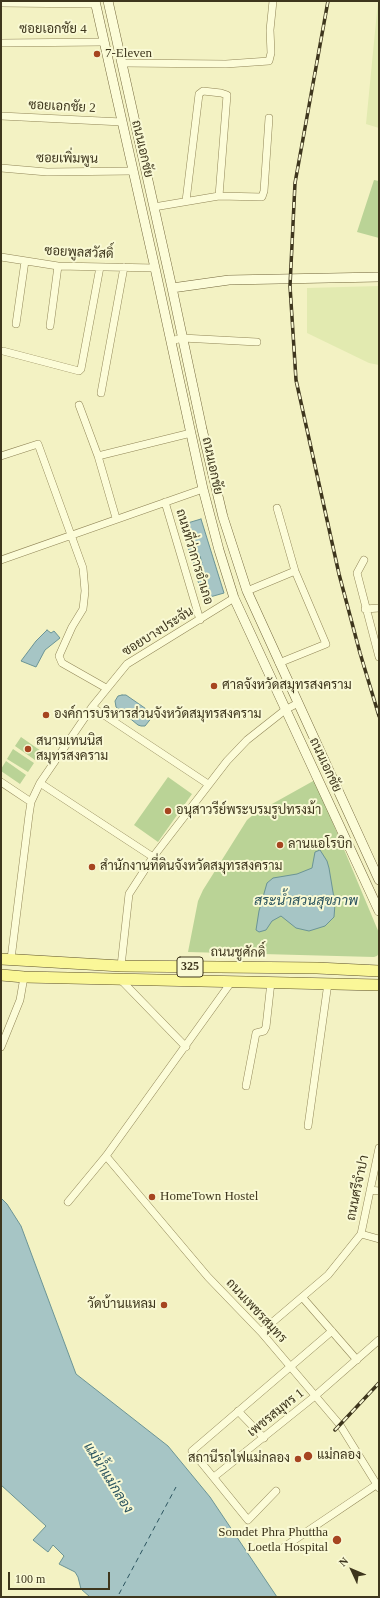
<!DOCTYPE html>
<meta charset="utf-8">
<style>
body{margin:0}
#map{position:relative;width:380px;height:1598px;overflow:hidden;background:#f3f2c3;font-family:"Times New Roman",serif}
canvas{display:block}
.frame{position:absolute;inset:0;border:2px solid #3e361d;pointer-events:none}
.north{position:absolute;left:332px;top:1550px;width:40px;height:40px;-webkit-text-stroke:3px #f9f9d4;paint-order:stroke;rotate:314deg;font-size:11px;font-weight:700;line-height:16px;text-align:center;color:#3e361d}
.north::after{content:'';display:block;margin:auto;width:14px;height:18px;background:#3e361d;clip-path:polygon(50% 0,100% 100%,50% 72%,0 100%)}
.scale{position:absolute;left:8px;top:1572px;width:102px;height:18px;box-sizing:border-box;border:2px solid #3e361d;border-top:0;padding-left:5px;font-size:12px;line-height:14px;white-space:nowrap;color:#3e361d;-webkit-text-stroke:3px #f9f9d4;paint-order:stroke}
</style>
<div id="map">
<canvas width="380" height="1598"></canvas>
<div class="frame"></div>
<div class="north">N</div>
<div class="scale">100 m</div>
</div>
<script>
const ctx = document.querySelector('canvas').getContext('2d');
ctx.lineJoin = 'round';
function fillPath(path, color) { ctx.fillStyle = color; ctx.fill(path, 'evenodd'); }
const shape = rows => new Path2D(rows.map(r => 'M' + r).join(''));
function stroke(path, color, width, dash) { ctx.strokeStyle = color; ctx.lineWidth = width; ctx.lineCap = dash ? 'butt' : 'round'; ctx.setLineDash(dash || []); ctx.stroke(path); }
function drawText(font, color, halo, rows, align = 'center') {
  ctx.font = font + ' "Times New Roman",Sarabun,serif'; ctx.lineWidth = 4; ctx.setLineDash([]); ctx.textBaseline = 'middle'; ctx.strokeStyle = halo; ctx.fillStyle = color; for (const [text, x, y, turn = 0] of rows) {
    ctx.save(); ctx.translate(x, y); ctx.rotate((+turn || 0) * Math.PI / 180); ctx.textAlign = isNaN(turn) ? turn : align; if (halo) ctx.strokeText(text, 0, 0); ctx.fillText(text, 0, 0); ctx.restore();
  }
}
fillPath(shape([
 [378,1,379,1,379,128,366,124],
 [379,286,379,365,369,363,307,333,307,288]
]), '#e2eab0');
fillPath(shape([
 [374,180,379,181,379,238,357,232],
 [21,737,41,751,35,760,15,746],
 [13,749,34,763,28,772,7,759],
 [6,761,26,775,20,784,1,771,1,769],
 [168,777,192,794,158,842,134,825],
 [315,780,379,933,379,953,377,956,374,957,188,952,198,901,203,890,247,820,254,814]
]), '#bad396');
const water = shape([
 [201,519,224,593,203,599,193,563,195,563,196,565,202,563,200,556,193,558,193,560,192,560,181,525,201,519],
 [47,630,51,633,54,631,60,638,45,650,36,667,21,661,36,641,47,630],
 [122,695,126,695,152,713,153,716,145,726,141,726,138,725,116,707,115,701,118,696,122,695],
 [320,850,327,861,329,868,335,904,334,917,325,926,309,931,296,928,281,916,272,921,266,930,259,932,256,930,259,911,267,883,273,878,297,874,312,868,315,852,320,850],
 [1,1198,7,1204,21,1226,76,1374,168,1446,210,1497,277,1597,90,1597,81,1589,78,1577,75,1572,59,1564,64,1556,53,1545,48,1552,33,1540,46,1526,1,1485,1,1198]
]);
fillPath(water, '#a6c5c5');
stroke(water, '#6b9495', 1);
stroke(shape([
 [119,1594,176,1487]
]), '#2b545f', 1, [5, 4]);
const street = shape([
 [1,3,95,4],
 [1,43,104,42],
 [122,63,226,64,269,61,271,53,270,30,273,1],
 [1,116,122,122],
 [1,168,47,172,133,171],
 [186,201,199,94,203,91,221,93,227,95,219,196],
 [154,207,219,196,262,197,264,191,269,118],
 [1,257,58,266,155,268],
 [16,324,25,261],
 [50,326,58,266],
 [171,341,182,338,257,342],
 [3,351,79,371,81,369,100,267],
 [101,393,124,267],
 [79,405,98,456,116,518],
 [1,456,38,444,83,568,85,591,83,609,72,627,59,656,62,663,106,688],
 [98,456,191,433],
 [165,502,200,620],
 [277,508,295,571,326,644,279,663],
 [1,560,203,489],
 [364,560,357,573,379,657],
 [247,591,295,571],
 [365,609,379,608],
 [92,707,208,784],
 [1,782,31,802],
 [40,783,153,857],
 [11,959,29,815,31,802,40,783,92,707,127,664,234,598],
 [121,966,129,894,153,857,227,761,247,740,285,710,298,703],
 [120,979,186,1047],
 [1,1047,20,1000,24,977],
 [246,1086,256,1033,264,1031,266,1027,271,982],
 [308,1126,328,983],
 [106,1156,208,1277,261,1332,340,1425,379,1488],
 [370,1190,379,1191],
 [68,1202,106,1156,232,981],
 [361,1234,379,1239],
 [303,1298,357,1360],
 [261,1332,328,1275,361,1234,379,1148],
 [238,1411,264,1438],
 [214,1477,315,1396,379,1340],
 [276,1491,248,1520,192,1451,332,1331],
 [284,1547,379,1483]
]);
const secondary = shape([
 [95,1,155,268,203,489,219,550,234,598,379,911],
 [108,1,172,288,202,429,223,517,247,591,379,880],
 [172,288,229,280,379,277]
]);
const primary = shape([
 [1,959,121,966,317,968,379,971],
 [1,975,24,977,379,985]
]);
stroke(street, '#908557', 8);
stroke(secondary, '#72663b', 10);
stroke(primary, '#5d512c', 12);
stroke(street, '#fcfcd8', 7);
stroke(secondary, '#fcfcd8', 9);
stroke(primary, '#faf798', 11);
const rail = shape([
 [328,1,295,183,290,286,296,380,339,574,360,653,379,716],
 [335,1430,379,1383]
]);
stroke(rail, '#3e361d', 3.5);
stroke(rail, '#f9f9d4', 2, [6]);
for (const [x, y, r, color] of [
 [97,54,4,"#a64520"],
 [214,686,4,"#a64520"],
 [46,715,4,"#a64520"],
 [28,749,4,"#a64520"],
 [168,811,4,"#a64520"],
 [280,845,4,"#a64520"],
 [92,867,4,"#a64520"],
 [152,1197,4,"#a64520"],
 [164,1305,4,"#a64520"],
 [308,1456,5,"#a64520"],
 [298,1459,4,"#a64520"],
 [337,1540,5,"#a64520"]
]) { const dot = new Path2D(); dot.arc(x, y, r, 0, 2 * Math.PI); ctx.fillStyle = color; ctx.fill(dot); stroke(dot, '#f9f9d4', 1.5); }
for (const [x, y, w] of [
 [190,967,26]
]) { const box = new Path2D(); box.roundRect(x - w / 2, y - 10, w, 20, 3); ctx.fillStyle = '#f9f9d4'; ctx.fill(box); stroke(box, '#3e361d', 1); }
drawText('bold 12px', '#3e361d', null, [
 ["325",190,967]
]);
drawText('13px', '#3e361d', '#f9f9d4', [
 ["ซอยเอกชัย 4",53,30],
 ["ซอยเอกชัย 2",62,107,3],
 ["ถนนเอกชัย",142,149,77],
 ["ซอยเพิ่มพูน",67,159,1],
 ["ซอยพูลสวัสดิ์",79,253,3],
 ["ถนนเอกชัย",212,466,78],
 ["ถนนที่ว่าการอำเภอ",194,557,73],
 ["ซอยบางประจัน",158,632,-32],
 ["ถนนเอกชัย",325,765,65],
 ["ถนนชูศักดิ์",238,953,1],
 ["ถนนศรีจำปา",358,1188,-78],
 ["ถนนเพชรสมุทร",256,1311,47],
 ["เพชรสมุทร 1",276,1413,-39]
]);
drawText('13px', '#3e361d', '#f9f9d4', [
 ["7-Eleven",105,54],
 ["ศาลจังหวัดสมุทรสงคราม",222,686],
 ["องค์การบริหารส่วนจังหวัดสมุทรสงคราม",54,715],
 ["สนามเทนนิส",36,742],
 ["สมุทรสงคราม",36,757],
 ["อนุสาวรีย์พระบรมรูปทรงม้า",176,811],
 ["ลานแอโรบิก",288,845],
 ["สำนักงานที่ดินจังหวัดสมุทรสงคราม",100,867],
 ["HomeTown Hostel",160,1197],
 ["วัดบ้านแหลม",156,1305,"right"],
 ["แม่กลอง",317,1456],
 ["สถานีรถไฟแม่กลอง",290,1459,"right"],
 ["Somdet Phra Phuttha",328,1533,"right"],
 ["Loetla Hospital",328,1548,"right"]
], 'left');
drawText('italic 14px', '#2b545f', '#f9f9d4', [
 ["สระน้ำสวนสุขภาพ",306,901],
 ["แม่น้ำแม่กลอง",108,1478,58]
]);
</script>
